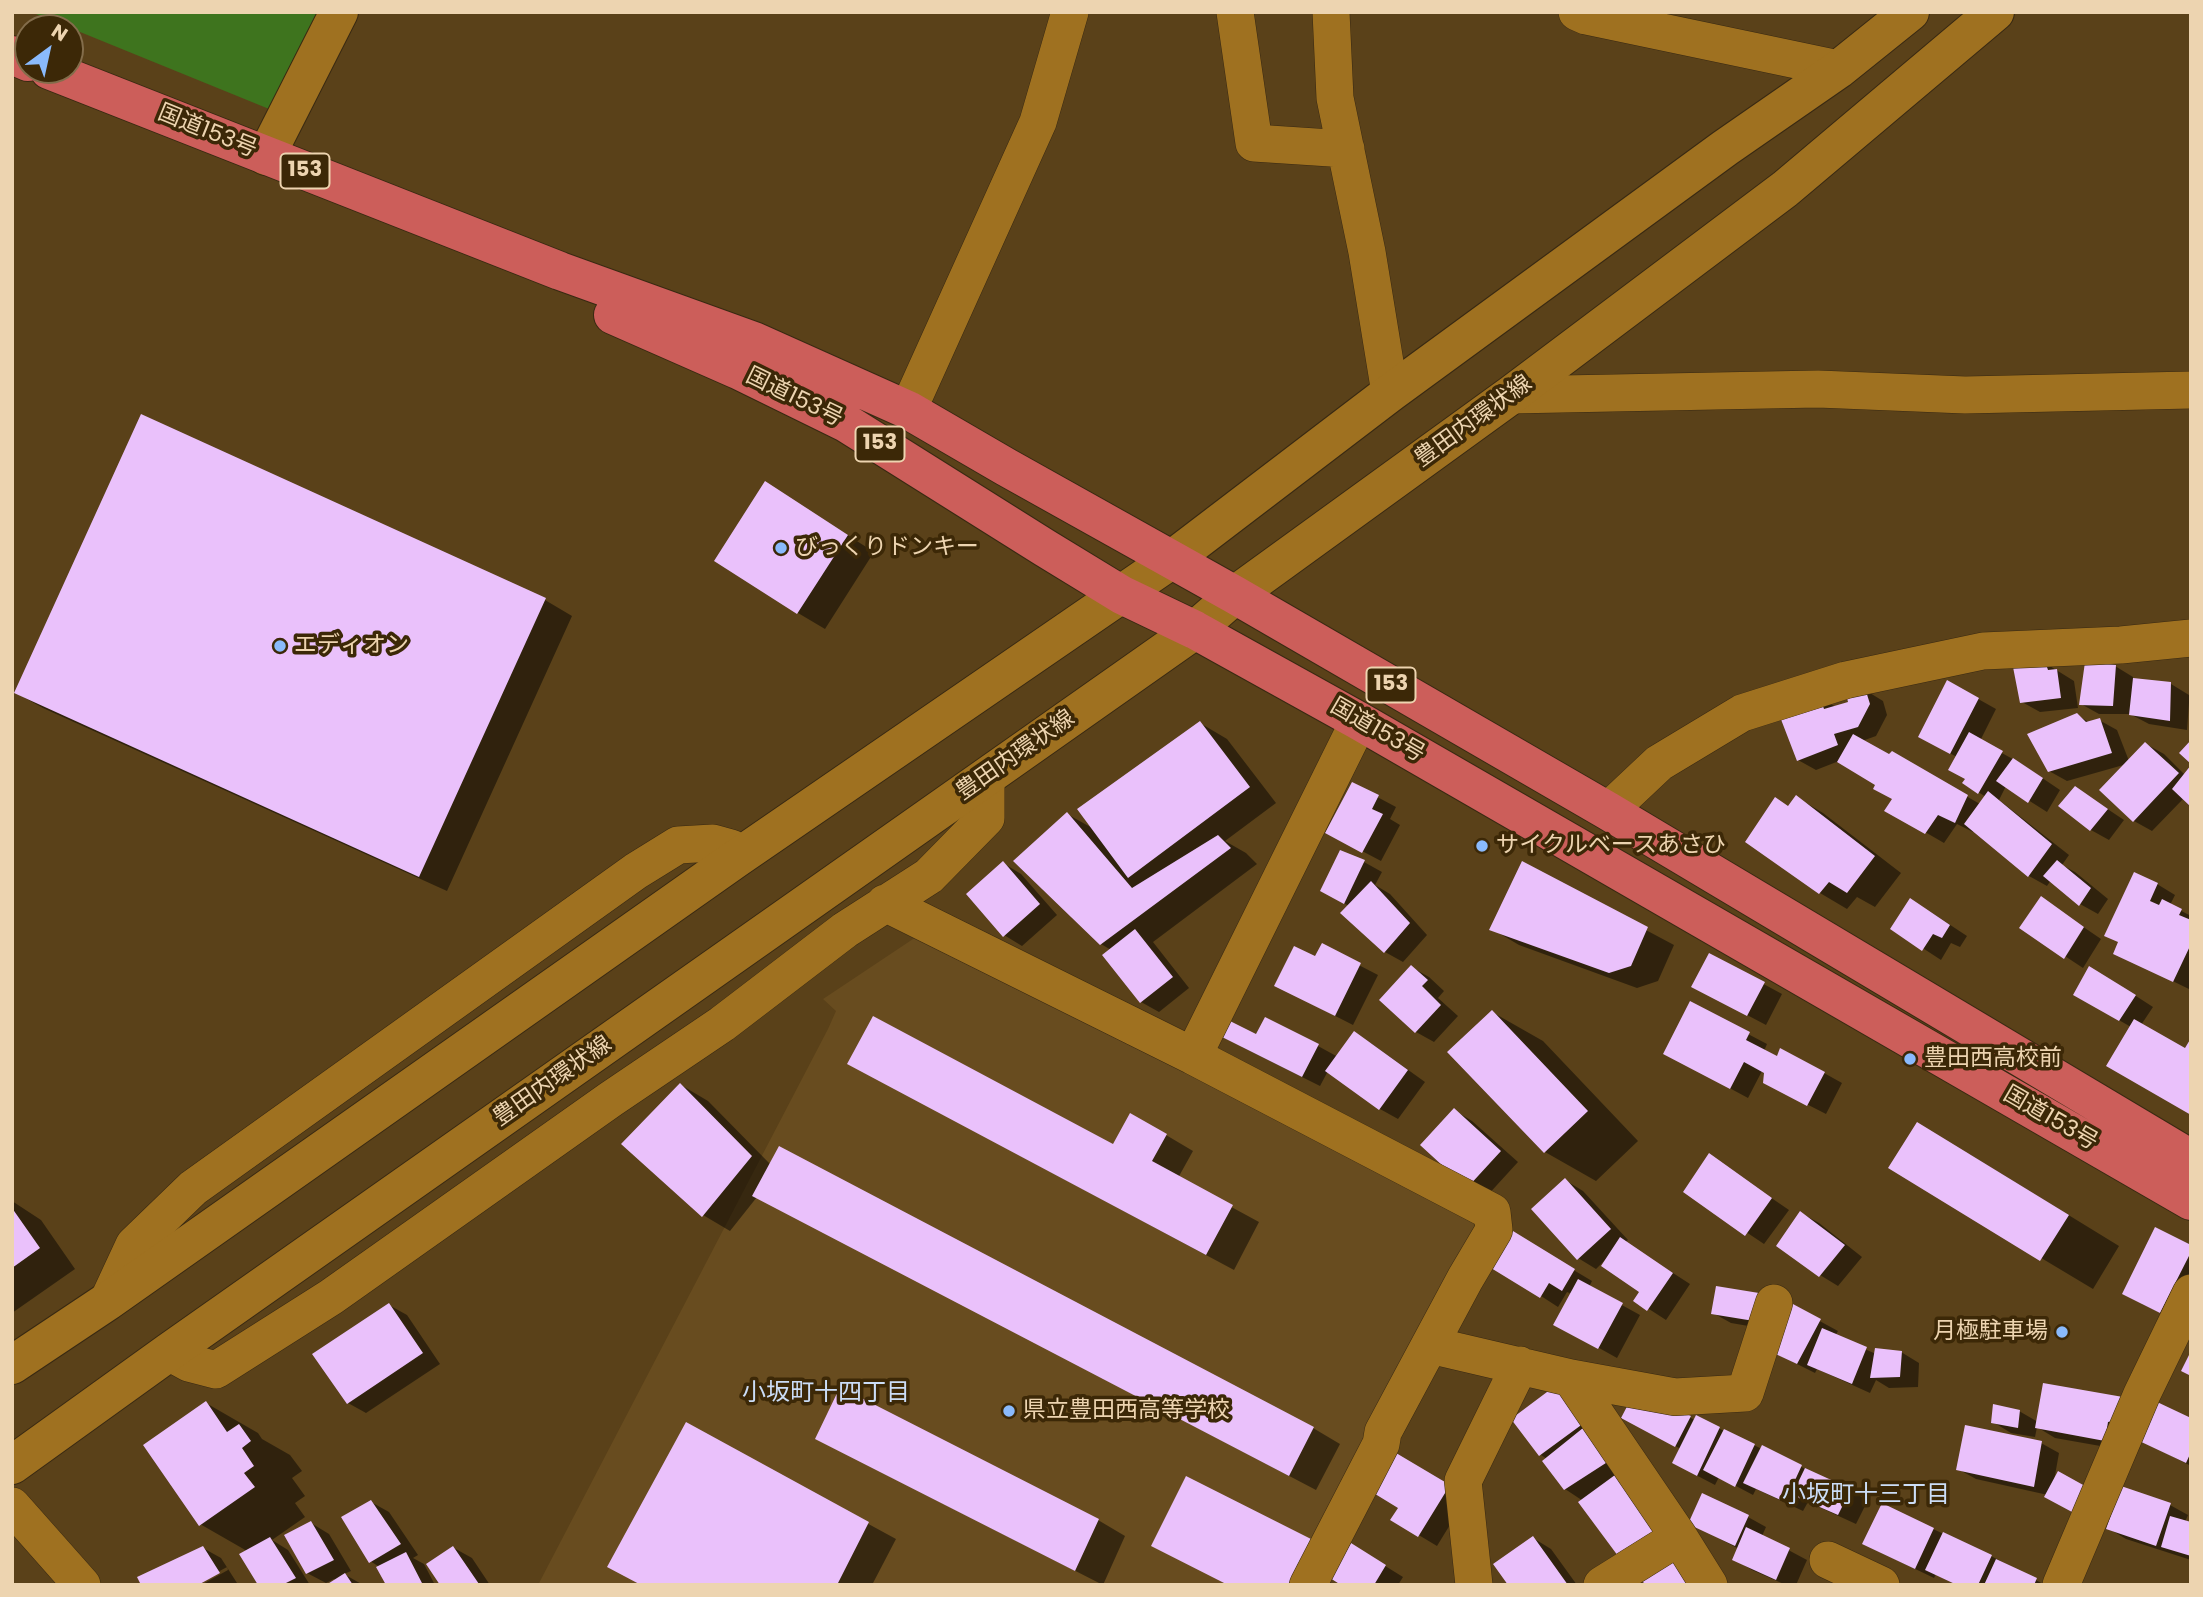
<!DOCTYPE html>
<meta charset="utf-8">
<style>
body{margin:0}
#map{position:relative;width:2203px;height:1597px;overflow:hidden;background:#5a4119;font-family:Poppins,sans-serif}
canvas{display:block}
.frame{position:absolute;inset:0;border:14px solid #edd4b0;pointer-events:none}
.north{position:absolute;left:14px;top:14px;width:70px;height:70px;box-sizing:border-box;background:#3c2807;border:2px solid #836d4b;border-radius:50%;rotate:33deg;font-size:19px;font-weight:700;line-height:28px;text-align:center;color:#edd4b0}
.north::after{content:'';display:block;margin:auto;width:24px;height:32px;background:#8abafc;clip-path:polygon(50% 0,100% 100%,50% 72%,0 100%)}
</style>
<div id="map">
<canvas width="2203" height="1597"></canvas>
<div class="frame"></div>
<div class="north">N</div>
</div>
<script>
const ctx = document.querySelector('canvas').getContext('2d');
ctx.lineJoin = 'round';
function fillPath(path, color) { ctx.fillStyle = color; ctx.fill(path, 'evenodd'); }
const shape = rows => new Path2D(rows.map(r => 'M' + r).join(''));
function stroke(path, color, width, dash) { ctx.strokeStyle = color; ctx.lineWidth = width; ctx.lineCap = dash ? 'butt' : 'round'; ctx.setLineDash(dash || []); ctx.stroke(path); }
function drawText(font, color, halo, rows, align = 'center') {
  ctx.font = font + ' Poppins,"Noto Sans JP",sans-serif'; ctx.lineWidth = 7; ctx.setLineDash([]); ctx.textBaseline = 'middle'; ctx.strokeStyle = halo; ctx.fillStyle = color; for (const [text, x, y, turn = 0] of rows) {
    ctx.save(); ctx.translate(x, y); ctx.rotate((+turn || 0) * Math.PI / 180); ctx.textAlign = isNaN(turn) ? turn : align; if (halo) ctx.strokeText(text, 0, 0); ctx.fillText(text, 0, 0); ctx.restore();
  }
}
fillPath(shape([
 [919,935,1472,1219,1478,1238,1301,1585,538,1585,828,1029,836,1011,823,999]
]), '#684c1f');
fillPath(shape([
 [31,12,322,12,274,111]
]), '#3e741e');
fillPath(shape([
 [766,483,874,552,825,629,798,613],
 [545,600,572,616,447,891,43,708,16,693],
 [2045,663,2074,681,2078,708,2040,712,2022,702],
 [2115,666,2133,677,2133,680,2171,684,2189,695,2191,680,2191,704,2189,703,2187,730,2149,724,2130,714,2099,714,2081,704],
 [1948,682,1996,709,1980,741,2020,763,2060,790,2047,812,2006,786,1999,800,2069,855,2062,865,2075,872,2108,899,2098,914,2080,904,2051,880,2047,886,2029,876,1974,830,1973,832,1957,824,1944,843,1887,810,1894,799,1878,784,1839,761,1816,770,1798,760,1819,697,1836,707,1850,703,1865,690,1883,701,1887,715,1876,736,1862,741,1890,756,1892,754,1980,804,1986,797,1964,783,1967,779,1957,757,1938,747],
 [2077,715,2090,723,2099,720,2117,730,2129,761,2146,744,2164,754,2185,775,2184,798,2152,831,2134,821,2127,764,2067,781,2049,771],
 [1200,723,1227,739,1276,803,1225,841,1246,853,1257,864,1153,942,1189,988,1159,1012,1141,1002,1111,950,1101,944,1067,814,1094,829],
 [1353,784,1396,807,1390,819,1400,825,1381,861,1345,842],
 [2076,788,2124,820,2109,840,2091,830],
 [1796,797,1823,813,1901,873,1875,907,1857,897,1847,909,1820,893,1747,842,1790,807],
 [1364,862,1382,872,1375,885,1390,894,1427,935,1403,962,1385,952,1342,913,1349,906,1322,891],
 [1003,863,1021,874,1057,915,1022,946,1004,935],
 [1522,864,1674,945,1658,981,1637,988,1519,945,1492,929],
 [2157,884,2175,895,2170,905,2191,916,2191,990,2115,953],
 [2041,898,2101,939,2083,968,2021,927],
 [1929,911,1967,936,1960,947,1951,943,1941,960,1892,928],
 [1322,946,1378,975,1353,1025,1294,995],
 [1710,955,1782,994,1766,1025,1711,996],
 [1411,967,1429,977,1444,991,1438,998,1458,1016,1434,1042,1416,1032,1381,1000],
 [2108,978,2153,1007,2141,1025,2191,1113,2131,1027,2075,995],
 [1691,1004,1767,1044,1764,1051,1778,1058,1824,1073,1842,1083,1826,1114,1783,1092,1762,1071,1748,1098,1683,1063],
 [1492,1012,1543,1041,1638,1141,1596,1181,1545,1152],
 [1355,1034,1372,1044,1425,1082,1398,1119,1380,1109,1328,1071,1320,1086,1242,1047,1257,1036,1318,1046,1338,1057],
 [877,1079,1114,1147,1166,1135,1193,1151,1178,1178,1259,1222,1234,1270],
 [681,1085,708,1101,771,1165,1313,1428,1340,1444,1316,1490,757,1197,730,1231,703,1215],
 [1454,1110,1472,1121,1518,1162,1486,1197,1468,1187],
 [1969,1154,2119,1246,2093,1289,1891,1168],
 [1710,1156,1789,1210,1764,1244,1685,1191],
 [1565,1180,1583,1191,1628,1240,1625,1242,1690,1284,1666,1320,1635,1300,1641,1292,1607,1258,1596,1269,1578,1258],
 [12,1201,41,1220,75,1269,12,1313],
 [1801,1213,1819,1223,1862,1257,1838,1286,1820,1275],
 [1513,1234,1592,1281,1589,1287,1640,1315,1617,1358,1556,1324,1572,1294,1567,1292,1558,1307,1541,1296],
 [2191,1247,2191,1298,2179,1322,2142,1304],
 [1718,1288,1772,1330,1731,1323,1713,1313],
 [389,1305,407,1315,440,1364,366,1413,348,1403],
 [1792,1306,1838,1331,1835,1336,1876,1354,1901,1352,1919,1363,1918,1387,1889,1388,1876,1380,1870,1393,1817,1369,1815,1373,1769,1350],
 [1555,1388,1710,1585,1565,1489,1547,1459,1541,1455],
 [2122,1399,2123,1450,2055,1438,2037,1427,2035,1437,2011,1433,1993,1422,2019,1411,2038,1422],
 [206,1403,258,1433,262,1439,290,1455,302,1471,292,1478,305,1496,295,1503,305,1517,272,1540,288,1550,310,1585,260,1585,247,1551,200,1524],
 [1662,1404,1695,1420,1697,1418,1762,1449,1763,1448,1868,1500,1856,1524,1808,1502,1803,1511,1756,1489,1753,1495,1719,1477,1715,1485,1692,1473,1681,1449,1641,1428],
 [2191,1420,2191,1466,2137,1438],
 [687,1425,896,1539,872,1585,642,1585],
 [2041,1443,2059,1453,2054,1481,2048,1495,1976,1479,1958,1469],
 [1392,1452,1467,1497,1437,1546,1392,1519,1400,1508],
 [844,1453,1098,1520,1125,1536,1103,1585],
 [371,1502,389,1512,418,1555,413,1558,424,1564,435,1585,388,1585,378,1566,370,1561],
 [2170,1505,2188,1515,2185,1522,2191,1524,2191,1560,2126,1539,2108,1528],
 [1748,1517,1766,1527,1762,1536,1807,1560,1796,1585,1786,1585,1752,1570,1734,1559,1739,1549,1690,1523],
 [311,1523,329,1534,351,1571,344,1574,363,1585,330,1585,336,1581,334,1579,326,1583,307,1573],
 [1933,1529,1991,1556,2045,1585,1957,1585,1936,1574,1934,1578,1882,1553],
 [1533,1538,1551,1549,1577,1585,1510,1585],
 [203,1548,221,1558,237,1583,201,1585,228,1570,227,1567,194,1585],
 [454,1548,472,1558,490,1585,442,1585],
 [1369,1556,1403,1577,1398,1585,1344,1585]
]), '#0007');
fillPath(shape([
 [141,414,546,598,419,877,14,693],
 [765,481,848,535,797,614,714,561],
 [2045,661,2048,670,2057,669,2061,698,2020,703,2013,667],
 [2085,662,2116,665,2113,706,2079,705],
 [2133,678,2171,682,2170,721,2129,715],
 [1947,680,1979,698,1950,754,1918,737],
 [1865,688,1870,704,1858,727,1834,734,1838,745,1797,761,1777,709,1819,695,1824,709,1848,702,1846,694],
 [2077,713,2086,722,2100,718,2112,753,2048,772,2027,734],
 [1200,721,1250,787,1128,878,1077,809],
 [1969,732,2003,751,1978,794,1962,783,1965,779,1948,770],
 [1853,734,1889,754,1892,751,1968,795,1955,823,1938,815,1925,834,1884,811,1892,799,1873,789,1875,785,1837,762],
 [2191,740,2191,764,2179,753],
 [2145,742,2179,773,2133,822,2099,790],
 [2013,758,2043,778,2028,803,1996,781],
 [2191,765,2191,807,2172,789],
 [1352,782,1379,795,1372,809,1383,814,1362,853,1325,833],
 [2075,786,2108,809,2090,831,2058,806],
 [1988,791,2052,844,2028,877,1964,824],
 [1796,795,1875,856,1847,893,1829,882,1819,894,1745,842,1775,797,1788,806],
 [1067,812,1132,888,1218,835,1231,848,1100,945,1013,861],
 [1340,850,1365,860,1344,904,1320,891],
 [2057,860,2091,888,2079,906,2043,876],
 [1003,861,1040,904,1003,937,966,894],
 [1522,861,1648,927,1631,966,1609,973,1489,930],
 [2134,872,2158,883,2150,901,2159,905,2162,899,2182,909,2179,915,2191,920,2191,944,2173,982,2113,954,2118,942,2104,936],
 [1371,881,1410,923,1384,953,1340,913],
 [2041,896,2084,927,2064,959,2019,928],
 [1910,898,1950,925,1942,938,1933,934,1922,951,1890,929],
 [1135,929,1173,977,1140,1003,1102,955],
 [1322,943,1361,963,1335,1016,1274,986,1294,946,1315,956],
 [1709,953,1765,982,1747,1016,1691,987],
 [1411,965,1428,980,1422,986,1441,1005,1415,1033,1379,1000],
 [2089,966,2136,995,2119,1021,2073,995],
 [1690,1001,1750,1032,1746,1040,1777,1056,1780,1048,1825,1072,1807,1106,1763,1083,1764,1073,1744,1062,1730,1089,1663,1054],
 [1492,1010,1588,1111,1544,1153,1447,1052],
 [873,1016,1113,1144,1130,1113,1167,1134,1152,1161,1233,1205,1206,1255,847,1064],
 [1265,1017,1319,1044,1302,1077,1222,1037,1230,1021,1256,1034],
 [2134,1019,2185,1048,2191,1038,2191,1115,2106,1066],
 [1354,1031,1408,1070,1379,1110,1325,1071],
 [680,1083,752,1156,702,1217,621,1144],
 [1454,1108,1501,1151,1467,1188,1420,1145],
 [1917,1122,2069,1215,2040,1261,1888,1168],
 [779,1146,1314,1427,1289,1476,752,1196],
 [1709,1153,1772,1198,1745,1236,1683,1192],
 [1565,1178,1611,1229,1577,1260,1531,1209],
 [12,1208,40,1248,12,1268],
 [1800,1211,1845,1245,1819,1277,1776,1246],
 [2155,1227,2191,1245,2191,1252,2160,1313,2122,1294],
 [1513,1231,1575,1269,1562,1291,1549,1283,1540,1298,1491,1268],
 [1620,1237,1673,1273,1647,1311,1633,1301,1639,1292,1601,1266],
 [1578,1279,1623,1303,1598,1349,1553,1325],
 [1716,1286,1759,1293,1754,1321,1711,1314],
 [389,1303,423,1353,347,1404,312,1354],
 [1791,1303,1821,1319,1797,1364,1767,1350],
 [1822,1328,1867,1347,1852,1384,1807,1365],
 [1875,1348,1902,1351,1900,1377,1870,1378],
 [2191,1351,2191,1376,2181,1371],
 [2043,1383,2123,1397,2119,1420,2108,1422,2105,1441,2035,1428],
 [1555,1386,1584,1423,1539,1456,1511,1419],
 [840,1387,1099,1519,1075,1571,815,1439],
 [1633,1395,1662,1402,1691,1416,1675,1447,1621,1418],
 [206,1401,227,1432,239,1424,251,1441,242,1448,254,1466,244,1473,255,1487,199,1526,143,1445],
 [2155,1401,2191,1418,2191,1452,2186,1463,2135,1439],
 [1993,1404,2020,1410,2018,1428,1991,1423],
 [1696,1415,1720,1427,1697,1476,1672,1463],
 [686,1422,869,1522,837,1585,641,1585,607,1567],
 [1965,1425,2042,1441,2034,1487,1956,1470],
 [1583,1428,1609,1461,1564,1490,1542,1461],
 [1724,1429,1755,1444,1735,1487,1703,1470],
 [1762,1445,1802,1465,1785,1502,1743,1483],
 [1391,1450,1450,1485,1418,1537,1390,1520,1398,1508,1367,1489],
 [1805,1468,1851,1489,1838,1515,1792,1495],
 [2058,1471,2085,1486,2072,1512,2044,1497],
 [1615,1475,1658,1533,1621,1560,1578,1502],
 [1186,1476,1311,1539,1288,1585,1228,1585,1151,1546],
 [2121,1486,2171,1503,2156,1546,2106,1529],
 [1702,1493,1749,1515,1735,1546,1688,1524],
 [371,1500,401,1544,369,1563,341,1517],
 [1882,1503,1934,1528,1915,1569,1862,1544],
 [2170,1516,2191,1522,2191,1556,2161,1547],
 [311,1521,334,1560,306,1574,284,1535],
 [1746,1527,1790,1548,1776,1580,1732,1560],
 [1943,1532,1992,1555,1978,1585,1957,1585,1925,1570],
 [1533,1536,1568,1585,1508,1585,1493,1564],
 [270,1537,296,1578,282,1585,258,1585,239,1554],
 [1351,1543,1386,1565,1374,1585,1341,1585,1330,1578],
 [203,1546,220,1573,198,1585,141,1585,137,1577],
 [453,1546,479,1584,440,1585,426,1564],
 [1675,1548,1701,1585,1645,1585,1637,1572],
 [406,1552,423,1585,386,1585,376,1567],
 [1996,1559,2037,1578,2034,1585,1984,1585],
 [345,1573,353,1585,326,1585]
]), '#eac1fb');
const minor = shape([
 [1235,12,1254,143,1346,149],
 [1331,12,1335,98,1367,252,1390,393],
 [1577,12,1586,16,1839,69],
 [1511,395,1818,389,1965,395,2191,390],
 [908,410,1038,122,1070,12],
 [1608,811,1659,763,1742,713,1846,680,1983,651,2121,645,2191,638],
 [885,903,1193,1056],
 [108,1301,134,1245,193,1188,636,871,678,845,713,843,731,848,737,858],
 [1430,1345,1571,1378,1675,1397,1745,1393,1774,1303],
 [169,1352,189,1363,216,1370,331,1297,611,1099,722,1024,845,930,929,876,986,818,986,777],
 [1571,1378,1679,1537,1709,1585],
 [12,1506,82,1585],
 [1828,1560,1881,1585],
 [1308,1585,1381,1444,1383,1432,1465,1279,1494,1230,1492,1212,1193,1056,1359,721],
 [1474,1585,1463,1481,1520,1365],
 [1602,1585,1679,1537],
 [2061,1585,2142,1394,2191,1293]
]);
const tertiary = shape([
 [266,156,339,12],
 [12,1365,108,1301,737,858,1171,560,1390,393,1725,148,1839,69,1910,12],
 [12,1465,169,1352,1195,630,1235,595,1511,395,1785,189,1995,12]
]);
const trunk = shape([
 [12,55,28,62],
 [49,70,560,271,754,341,908,410,1006,467,1235,595,1608,811,2191,1159],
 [613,315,738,370,846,423,1045,548,1122,595,1195,630,1359,721,2191,1201]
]);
stroke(minor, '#392912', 38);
stroke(tertiary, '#392912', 40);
stroke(trunk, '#392912', 40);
stroke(minor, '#9f7120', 37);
stroke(tertiary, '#9f7120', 38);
stroke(trunk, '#cc5e5a', 38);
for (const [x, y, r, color] of [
 [781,548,7,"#8abafc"],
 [280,646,7,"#8abafc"],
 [1482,846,7,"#8abafc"],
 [1910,1059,7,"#8abafc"],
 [2062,1332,7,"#8abafc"],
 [1009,1411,7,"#8abafc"]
]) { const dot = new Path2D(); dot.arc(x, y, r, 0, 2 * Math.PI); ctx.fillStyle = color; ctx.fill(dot); stroke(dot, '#3c2807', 2.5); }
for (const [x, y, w] of [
 [305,171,49],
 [880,444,49],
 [1391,685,49]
]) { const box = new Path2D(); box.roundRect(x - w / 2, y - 17.5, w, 35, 5); ctx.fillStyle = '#3c2807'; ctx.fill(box); stroke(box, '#edd4b0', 2); }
drawText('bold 21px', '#edd4b0', null, [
 ["153",305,171],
 ["153",880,444],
 ["153",1391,685]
]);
drawText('23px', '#edd4b0', '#3c2807', [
 ["国道153号",207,132,22],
 ["国道153号",794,398,26],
 ["豊田内環状線",1474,422,-36],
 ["国道153号",1377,731,30],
 ["豊田内環状線",1016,756,-35],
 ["豊田内環状線",553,1082,-35],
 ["国道153号",2050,1119,30]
]);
drawText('23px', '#edd4b0', '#3c2807', [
 ["びっくりドンキー",795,548],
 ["エディオン",294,646],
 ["サイクルベースあさひ",1496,846],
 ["豊田西高校前",1924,1059],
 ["月極駐車場",2048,1332,"right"],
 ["県立豊田西高等学校",1023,1411]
], 'left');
drawText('24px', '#cbddf7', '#3c2807', [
 ["小坂町十四丁目",826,1394],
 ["小坂町十三丁目",1866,1496]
]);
</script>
